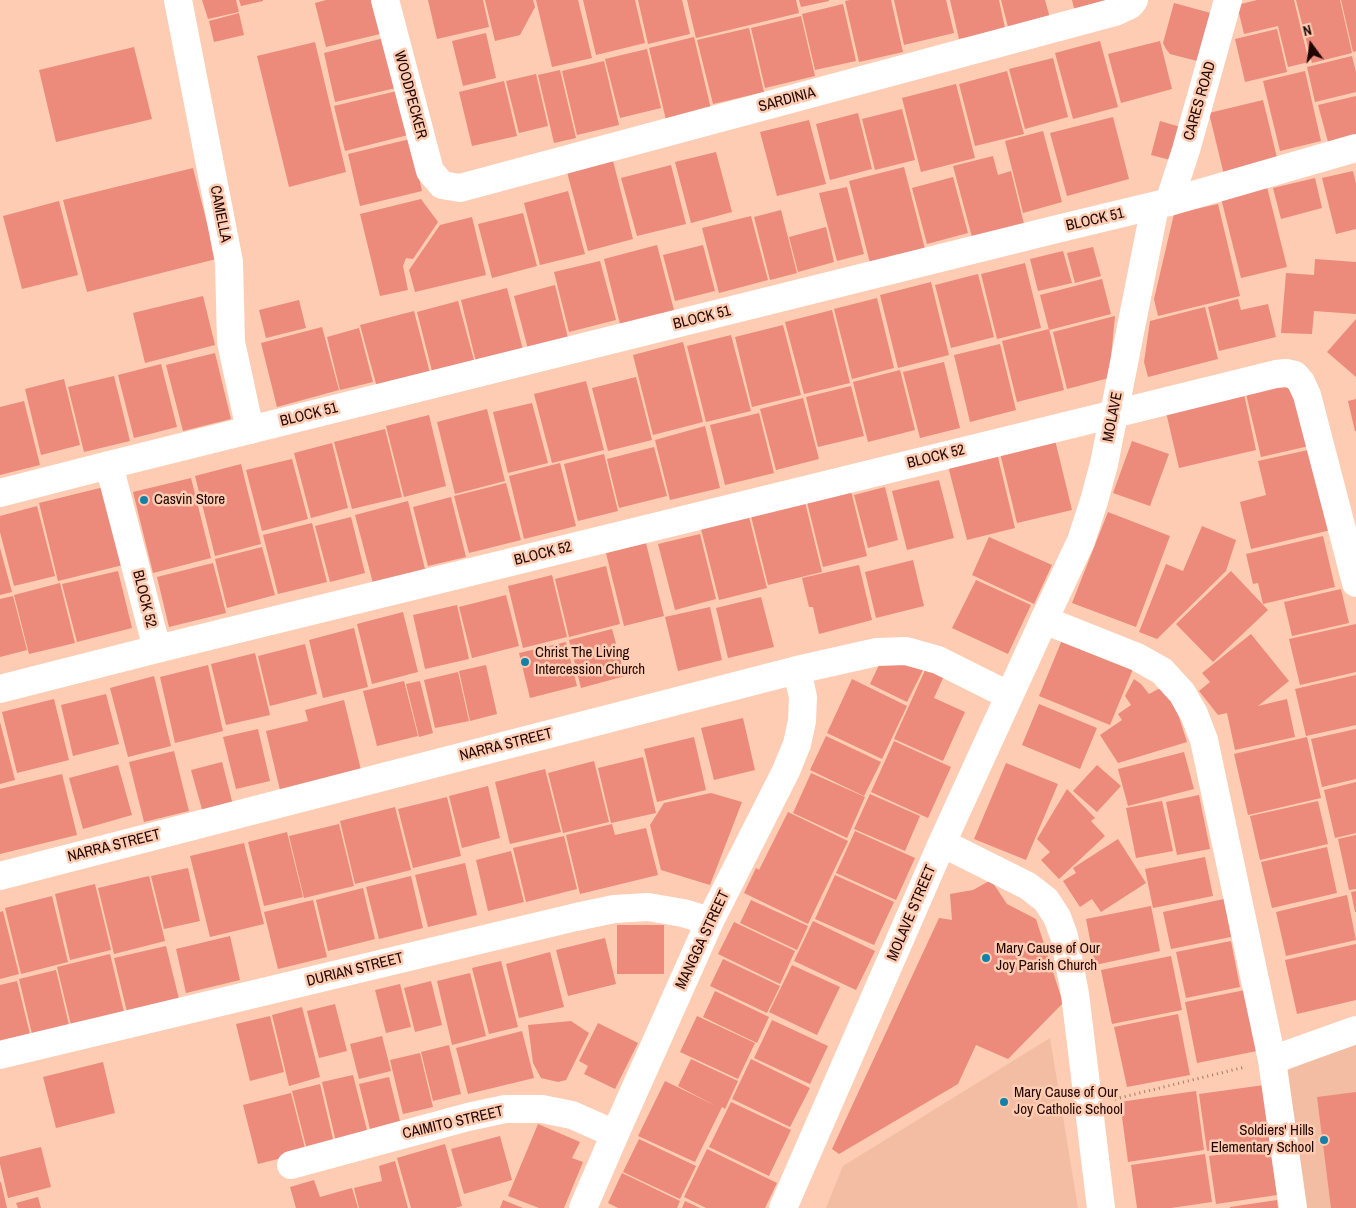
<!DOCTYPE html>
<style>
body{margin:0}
#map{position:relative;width:1356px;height:1208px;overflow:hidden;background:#fdccb2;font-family:"Archivo Narrow",sans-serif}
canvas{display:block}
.north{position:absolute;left:1286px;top:20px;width:50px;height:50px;-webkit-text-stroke:4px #fdccb2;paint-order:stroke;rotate:346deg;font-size:14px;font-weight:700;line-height:20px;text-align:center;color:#200500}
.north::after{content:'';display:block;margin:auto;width:18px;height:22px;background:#200500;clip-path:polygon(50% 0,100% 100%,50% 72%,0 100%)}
</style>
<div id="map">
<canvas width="1356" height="1208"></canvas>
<div class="north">N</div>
</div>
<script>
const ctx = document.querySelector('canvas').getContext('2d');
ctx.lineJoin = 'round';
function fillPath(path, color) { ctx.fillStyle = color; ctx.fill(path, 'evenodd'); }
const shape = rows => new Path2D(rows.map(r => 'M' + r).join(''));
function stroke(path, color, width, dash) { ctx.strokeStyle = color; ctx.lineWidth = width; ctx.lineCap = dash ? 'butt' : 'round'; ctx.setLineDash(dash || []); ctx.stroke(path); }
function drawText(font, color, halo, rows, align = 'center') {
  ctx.font = font + ' "Archivo Narrow",sans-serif'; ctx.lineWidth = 5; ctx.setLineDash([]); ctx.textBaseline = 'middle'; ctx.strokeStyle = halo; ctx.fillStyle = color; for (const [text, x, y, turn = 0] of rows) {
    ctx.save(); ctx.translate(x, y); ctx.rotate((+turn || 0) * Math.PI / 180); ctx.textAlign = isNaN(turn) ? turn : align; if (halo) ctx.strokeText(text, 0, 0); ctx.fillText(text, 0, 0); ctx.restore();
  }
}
fillPath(shape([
 [1050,1038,1078,1208,826,1208,843,1166],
 [1356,1043,1356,1208,1304,1208,1281,1073]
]), '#f2bda2');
fillPath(shape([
 [202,0,236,0,239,12,208,19],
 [239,0,263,0,263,1,241,6],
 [326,0,376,0,384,33,326,47,315,3],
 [428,0,483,0,489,27,437,39],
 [485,0,533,0,535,7,520,35,495,41],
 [536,0,578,0,592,58,552,67],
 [583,0,635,0,645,43,596,55],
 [638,0,682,0,690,34,648,44],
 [687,0,796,0,799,13,696,38],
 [799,0,829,0,829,1,801,7],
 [850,0,891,0,903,52,859,62,845,1],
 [894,0,946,0,954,33,904,45],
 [950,0,999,0,1005,28,959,39],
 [1001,0,1045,0,1050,18,1008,27],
 [1072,0,1122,0,1077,20],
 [1257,0,1294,0,1309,62,1288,67,1278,26,1244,34,1237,5],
 [1296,0,1340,0,1352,53,1312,63],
 [1341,0,1356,0,1356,51,1353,52],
 [1174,3,1218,15,1205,63,1170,54,1166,49,1163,43],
 [843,4,856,61,815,70,802,14],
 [239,13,244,35,214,42,209,21],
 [801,16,815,76,765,88,751,28],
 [749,28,764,92,713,104,697,40],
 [1277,29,1287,72,1245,82,1235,39],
 [486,33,496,78,463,86,452,41],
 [694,37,711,109,666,120,649,48],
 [384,38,396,88,335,102,324,53],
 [1100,41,1118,107,1073,119,1055,53],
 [1160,41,1172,89,1121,103,1108,54],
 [315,42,346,172,289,187,257,56],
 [134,47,152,119,56,142,39,70],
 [647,49,661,108,620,118,605,59],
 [1352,56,1356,72,1356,92,1315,102,1307,67],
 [1053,58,1068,117,1025,129,1009,69],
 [604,61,619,125,577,135,562,71],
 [560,70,576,138,554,143,538,75],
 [1007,71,1024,134,975,146,959,84],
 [1305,71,1321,141,1280,151,1263,81],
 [536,74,548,126,519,133,506,81],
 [504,81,517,136,472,146,459,92],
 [956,84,975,158,921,172,902,98],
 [397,91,408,135,345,151,334,106],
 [1356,96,1356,136,1328,142,1318,105],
 [1263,100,1278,162,1224,175,1209,113],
 [902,109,915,160,875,170,862,119],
 [858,113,872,169,830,180,816,124],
 [1113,117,1129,179,1067,196,1050,133],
 [809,120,826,184,777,196,760,132],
 [1160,121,1187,129,1178,162,1151,155],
 [1043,131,1062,202,1023,213,1005,141],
 [410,139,422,191,360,206,348,154],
 [716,152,732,212,691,223,675,162],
 [993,156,998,175,1011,171,1024,224,972,237,953,166],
 [613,161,633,239,588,251,567,172],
 [671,165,686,224,637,236,621,178],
 [904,167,925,249,870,263,849,181],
 [193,168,216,259,87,292,63,200],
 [1353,171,1356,183,1356,229,1336,234,1322,178],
 [953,177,968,233,927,244,912,188],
 [1315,178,1322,208,1281,219,1273,188],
 [847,187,864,254,837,261,819,193],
 [1267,187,1287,267,1241,278,1221,198],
 [568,191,585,254,540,265,524,203],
 [421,199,438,222,413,259,406,258,403,266,408,290,380,296,360,214],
 [59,201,78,275,22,289,3,216],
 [1218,204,1240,296,1158,316,1154,299,1174,214],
 [781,210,797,273,770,280,754,217],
 [523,213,537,266,492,278,478,224],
 [751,216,768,280,719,293,702,228],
 [472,217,486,275,415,292,409,270,440,225],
 [826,227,834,262,798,272,789,237],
 [657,245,675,314,621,328,604,259],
 [703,245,715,291,675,301,663,255],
 [1093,247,1101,276,1075,283,1067,253],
 [1063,251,1072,283,1038,291,1030,259],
 [1315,259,1356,262,1356,314,1314,311,1312,334,1281,333,1286,273,1314,275],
 [600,261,616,320,569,332,554,272],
 [1025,263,1041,328,997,339,981,274],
 [978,274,994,337,951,348,935,285],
 [1102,279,1111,314,1049,330,1040,295],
 [931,282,949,355,898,368,880,295],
 [555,285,568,338,528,349,514,296],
 [507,288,523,350,476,362,461,300],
 [203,296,215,345,145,363,133,313],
 [877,298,894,368,852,379,834,309],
 [1238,299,1241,310,1268,304,1276,337,1219,351,1208,307],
 [299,300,306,328,266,338,259,310],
 [458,301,474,360,432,371,417,312],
 [1205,307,1218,359,1148,377,1144,362,1150,321],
 [832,310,850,383,804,394,785,322],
 [414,311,431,377,378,391,360,325],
 [1115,316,1109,378,1067,389,1053,332],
 [1356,319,1356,377,1327,352],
 [783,325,801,395,752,407,735,337],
 [322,327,339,390,277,407,261,343],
 [359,328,373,382,340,390,327,337],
 [1049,329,1064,390,1017,402,1002,341],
 [731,335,751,411,706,422,687,346],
 [683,342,703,422,653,435,633,355],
 [1000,344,1016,410,970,422,954,355],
 [215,353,231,419,183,431,166,365],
 [944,362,960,428,920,438,903,372],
 [161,364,177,427,134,438,118,375],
 [900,370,915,430,868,442,853,382],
 [114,376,130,441,84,452,68,387],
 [636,377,652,440,608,451,592,388],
 [64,379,80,445,41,455,25,389],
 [586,381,604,450,552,463,534,394],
 [1295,383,1309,446,1261,457,1246,394],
 [851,386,864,436,818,447,806,397],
 [1244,394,1256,450,1179,468,1166,412],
 [803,398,819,459,776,470,760,409],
 [1356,399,1356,431,1355,431,1348,401],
 [24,401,40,465,0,475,0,407],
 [532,403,548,463,508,473,493,412],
 [487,409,505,481,455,494,437,422],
 [759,413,774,473,725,485,710,425],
 [429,415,446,486,404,497,386,426],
 [705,426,720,488,670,500,655,440],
 [385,429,402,497,352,509,334,442],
 [1055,440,1072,510,1017,523,1000,453],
 [1132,441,1169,454,1150,506,1113,493],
 [332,443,348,508,311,518,294,453],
 [654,447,667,496,619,508,607,459],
 [1317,448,1335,529,1251,549,1240,502,1266,495,1258,461],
 [996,449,1015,528,967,540,947,462],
 [604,454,618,511,578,521,564,464],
 [292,459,308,519,262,531,246,470],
 [560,463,576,526,524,539,509,476],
 [241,464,261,544,215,556,195,476],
 [191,478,211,558,153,573,133,492],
 [939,480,954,538,907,550,892,491],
 [506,483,521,540,469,553,454,496],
 [104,487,123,565,58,581,39,503],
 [850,487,867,556,823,567,806,498],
 [885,487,898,540,868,548,854,495],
 [451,497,466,557,428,566,413,507],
 [804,498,822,572,768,585,750,512],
 [408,501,425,569,373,583,355,515],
 [37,506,55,576,14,586,0,532,0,516],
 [1108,512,1170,536,1136,627,1072,603],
 [351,517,365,573,330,582,315,526],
 [749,517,767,588,719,600,701,529],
 [312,523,327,582,278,594,263,535],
 [1202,526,1236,540,1226,571,1157,639,1139,632,1166,564,1183,571],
 [700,534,716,599,675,610,658,544],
 [1323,536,1335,587,1263,604,1258,583,1253,584,1246,554],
 [989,537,1052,565,1034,604,972,575],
 [646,543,664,616,624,626,606,553],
 [262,547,275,595,227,608,215,559],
 [0,548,12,592,0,595],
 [913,560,924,606,876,618,865,572],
 [213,563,226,613,169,627,157,577],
 [859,565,872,620,819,634,813,607,809,607,802,578],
 [606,566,620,624,569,637,555,579],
 [118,571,132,628,77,642,62,584],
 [1231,571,1268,610,1213,662,1176,624],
 [552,575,567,637,523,648,508,586],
 [976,580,1031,605,1008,654,952,628],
 [60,583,75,643,29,654,14,595],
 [1341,589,1349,623,1292,636,1284,602],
 [506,595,519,646,472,658,459,607],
 [13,596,27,650,0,657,0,599],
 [761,597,774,647,728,658,716,608],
 [457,605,469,659,425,669,413,615],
 [710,607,722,660,678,671,665,617],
 [403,612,418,672,372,684,357,624],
 [1356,624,1356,672,1300,685,1289,639],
 [354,628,368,687,323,698,309,640],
 [612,629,625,676,581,688,569,640],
 [1251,634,1289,681,1258,706,1287,699,1295,737,1235,750,1227,713,1218,715,1199,691,1210,682,1202,673],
 [1062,640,1133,669,1110,725,1039,696],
 [566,642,577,686,530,698,519,653],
 [305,644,317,694,270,706,258,656],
 [255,653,270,715,226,725,211,664],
 [912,662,924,668,907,702,870,684,879,665],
 [208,665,223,731,175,743,160,677],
 [486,665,497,714,470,721,459,671],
 [926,668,944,676,934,698,965,712,943,761,894,739],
 [458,672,469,721,435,728,424,680],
 [1356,675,1356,725,1306,736,1295,689],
 [154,676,171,746,128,757,110,688],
 [852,679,907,706,882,759,827,733],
 [1134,679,1141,684,1149,694,1164,686,1179,717,1187,742,1118,763,1100,735,1122,720,1118,714,1131,705,1125,696],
 [404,681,418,736,377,746,363,691],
 [420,681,433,733,419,737,406,684],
 [106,694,119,744,73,756,61,705],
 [54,699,69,760,17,773,2,712],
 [344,700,361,770,280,790,266,731,308,721,305,710],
 [1039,704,1097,728,1080,769,1022,745],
 [743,718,755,770,714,780,701,728],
 [0,722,15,780,0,784],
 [258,729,270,781,236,789,223,737],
 [1356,729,1356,779,1322,787,1311,739],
 [826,736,881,762,864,796,810,770],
 [694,737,706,790,657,802,644,749],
 [1307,737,1321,798,1248,815,1234,754],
 [894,741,951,767,928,818,871,792],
 [174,751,189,811,144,822,129,762],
 [1184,752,1194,789,1128,806,1118,769],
 [643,757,656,813,611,823,598,768],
 [594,761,609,822,563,833,548,773],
 [222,762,233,805,203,813,191,770],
 [1006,763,1058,784,1026,860,974,839],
 [118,765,132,815,83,829,69,778],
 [1097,765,1121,786,1097,812,1073,791],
 [545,769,561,832,510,844,495,782],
 [811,773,865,797,847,838,793,813],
 [62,774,77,835,0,854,0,789],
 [1356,782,1356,833,1335,838,1324,790],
 [488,786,500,838,462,848,449,796],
 [1067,789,1095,818,1091,821,1105,836,1059,879,1041,860,1050,852,1037,839],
 [711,793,742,802,710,885,661,870,650,825,664,803],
 [870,794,920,816,905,851,854,829],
 [1199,795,1210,849,1177,855,1166,802],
 [447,797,461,856,413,868,398,809],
 [1162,801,1173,851,1136,858,1126,808],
 [1318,801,1328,844,1260,860,1250,816],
 [395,807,411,870,355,884,340,821],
 [788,812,848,841,808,924,744,893,756,868,759,870],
 [339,824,354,886,304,898,289,836],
 [612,824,615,835,646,828,658,875,580,894,566,835],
 [855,831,915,858,896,900,836,873],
 [287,832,303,897,264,906,248,842],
 [1356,835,1356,889,1349,890,1338,839],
 [564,836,577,889,526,902,513,848],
 [1118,839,1146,883,1101,912,1092,899,1080,907,1063,881,1076,873,1073,868],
 [244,843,264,924,210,937,190,856],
 [1327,847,1337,893,1272,908,1261,862],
 [511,851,524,902,488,911,476,860],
 [1205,857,1213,896,1153,908,1145,869],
 [465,863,477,915,428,927,415,875],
 [188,868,200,921,164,929,151,876],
 [835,875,894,902,874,945,815,919],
 [149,876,165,941,114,954,98,888],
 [411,876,423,928,379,939,366,887],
 [991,880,1007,904,1036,919,1063,1003,1008,1059,976,1045,958,1084,839,1154,832,1149,939,918,952,920,950,894,973,890],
 [95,884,111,950,70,960,55,894],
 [363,888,375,939,328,951,316,900],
 [1356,891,1356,912,1355,912,1351,892],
 [1347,895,1356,940,1286,956,1276,912],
 [52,896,68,962,21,974,5,908],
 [1224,899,1231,937,1171,949,1163,912],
 [313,900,327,957,278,969,264,912],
 [751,900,808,926,797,950,740,923],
 [1151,906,1160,951,1095,965,1086,919],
 [3,911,19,974,0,979,0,912],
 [813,921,875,951,856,990,794,961],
 [734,922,795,951,780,984,718,954],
 [617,925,664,925,664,974,617,974],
 [230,936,240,980,186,993,176,949],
 [605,938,616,984,568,996,556,950],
 [1231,941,1240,987,1186,998,1176,952],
 [1356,944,1356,1000,1297,1014,1285,960],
 [166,946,179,999,127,1012,114,958],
 [550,952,564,1007,519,1018,506,964],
 [110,954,124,1012,71,1025,57,967],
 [1171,956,1182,1010,1112,1024,1101,970],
 [723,959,780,986,767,1013,710,986],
 [501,961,518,1027,489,1034,472,968],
 [792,965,840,987,817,1035,769,1012],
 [56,970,69,1025,32,1034,19,979],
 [470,973,486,1036,452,1045,437,981],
 [17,981,30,1034,0,1042,0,985],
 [431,981,442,1025,415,1032,404,988],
 [400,984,411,1027,386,1033,375,990],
 [1245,990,1257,1051,1197,1063,1185,1002],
 [715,991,769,1017,757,1043,703,1017],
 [335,1004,347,1051,319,1058,307,1011],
 [302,1007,320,1077,289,1086,272,1015],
 [1178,1014,1190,1075,1127,1087,1114,1027],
 [270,1016,284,1072,250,1081,236,1024],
 [697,1016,755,1043,738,1079,680,1052],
 [772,1020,828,1046,810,1084,754,1058],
 [571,1021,589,1033,566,1080,558,1082,541,1078,533,1063,528,1025],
 [598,1023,638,1043,615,1089,584,1074,588,1066,579,1061],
 [522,1031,534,1078,468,1094,456,1048],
 [382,1036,391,1071,359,1079,350,1044],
 [449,1045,461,1094,433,1101,421,1052],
 [420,1053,433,1107,403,1114,390,1060],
 [691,1059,738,1081,725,1109,722,1107,695,1162,638,1136,665,1081,716,1106,678,1086],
 [751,1059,810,1088,790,1127,732,1099],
 [103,1062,115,1113,56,1128,43,1077],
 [353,1075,368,1134,336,1142,322,1082],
 [389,1077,400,1121,370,1129,359,1084],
 [320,1084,334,1143,307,1150,292,1091],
 [1264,1085,1272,1142,1207,1151,1199,1094],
 [1196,1091,1204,1150,1128,1162,1120,1102],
 [1356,1092,1356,1208,1331,1208,1317,1097],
 [291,1093,306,1152,258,1164,243,1105],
 [731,1102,791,1130,769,1176,709,1147],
 [538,1124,580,1142,572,1158,583,1162,564,1208,539,1208,508,1196],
 [500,1136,512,1180,464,1194,451,1149],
 [639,1139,696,1166,680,1199,623,1172],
 [445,1144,462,1206,455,1208,411,1208,397,1158],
 [41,1147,51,1187,8,1198,0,1164,0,1157],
 [1270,1148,1277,1195,1216,1204,1209,1156],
 [707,1149,777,1183,765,1208,706,1208,684,1197],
 [1205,1154,1212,1202,1171,1208,1137,1208,1131,1165],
 [395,1161,408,1208,359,1208,354,1188,382,1181,379,1166],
 [622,1173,680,1201,677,1208,618,1208,608,1203],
 [314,1180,320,1197,352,1188,358,1208,296,1208,290,1187],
 [0,1182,1,1182,7,1208,0,1208],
 [38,1197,41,1208,18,1208,16,1203],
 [503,1200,523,1208,500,1208],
 [1277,1200,1278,1208,1230,1208,1230,1207],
 [685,1201,700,1208,682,1208]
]), '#ec8a7b');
stroke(shape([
 [1115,1099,1245,1067]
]), '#a27a69', 3, [1, 4]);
stroke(shape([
 [178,0,229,262,231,342,250,430],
 [385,0,430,171,442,185,460,188,1115,12,1130,5,1134,0],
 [1169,202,1356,148],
 [1114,414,1276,374,1286,373,1295,375,1301,382,1307,395,1356,583],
 [0,493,109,465],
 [0,689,157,649],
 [942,843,1028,886,1046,900,1057,917,1064,936,1075,994,1101,1208],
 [0,876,797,670,877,652,906,651,938,660,1008,695],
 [0,1055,576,917,614,909,648,907,683,913,710,921],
 [1272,1060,1356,1030],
 [291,1165,468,1117,505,1109,542,1109,572,1115,615,1134],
 [583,1208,615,1134,710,921,786,771,797,744,802,721,803,697,797,670],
 [783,1208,942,843,1044,620]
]), '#fff', 28);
stroke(shape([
 [1155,206,1104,464,1094,501,1081,541,1044,620,1137,657,1162,671,1182,693,1194,714,1204,740,1272,1060,1293,1208],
 [1114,414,157,649,109,465,1057,229,1169,202,1186,150,1228,0]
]), '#fff', 28);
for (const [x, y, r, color] of [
 [144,500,5,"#1280a8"],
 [525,662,5,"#1280a8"],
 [986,958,5,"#1280a8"],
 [1004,1102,5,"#1280a8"],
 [1324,1140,5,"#1280a8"]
]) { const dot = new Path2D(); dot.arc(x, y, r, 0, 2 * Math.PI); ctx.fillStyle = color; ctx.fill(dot); stroke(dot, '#fdccb2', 2); }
drawText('15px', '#200500', '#fdccb2', [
 ["WOODPECKER",410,95,75],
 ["SARDINIA",787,100,-15],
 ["CARES ROAD",1200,101,-74],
 ["CAMELLA",220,214,79],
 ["BLOCK 51",1095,220,-13],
 ["BLOCK 51",702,318,-14],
 ["BLOCK 51",309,415,-14],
 ["MOLAVE",1113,417,-79],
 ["BLOCK 52",936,457,-14],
 ["BLOCK 52",543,554,-14],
 ["BLOCK 52",144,599,76],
 ["NARRA STREET",506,745,-14],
 ["NARRA STREET",114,846,-14],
 ["MOLAVE STREET",912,913,-67],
 ["MANGGA STREET",703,940,-65],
 ["DURIAN STREET",355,970,-14],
 ["CAIMITO STREET",453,1123,-13]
]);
drawText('15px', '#200500', '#fdccb2', [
 ["Casvin Store",154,500],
 ["Christ The Living",535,653],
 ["Intercession Church",535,670],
 ["Mary Cause of Our",996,949],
 ["Joy Parish Church",996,966],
 ["Mary Cause of Our",1014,1093],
 ["Joy Catholic School",1014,1110],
 ["Soldiers' Hills",1314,1131,"right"],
 ["Elementary School",1314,1148,"right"]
], 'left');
</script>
